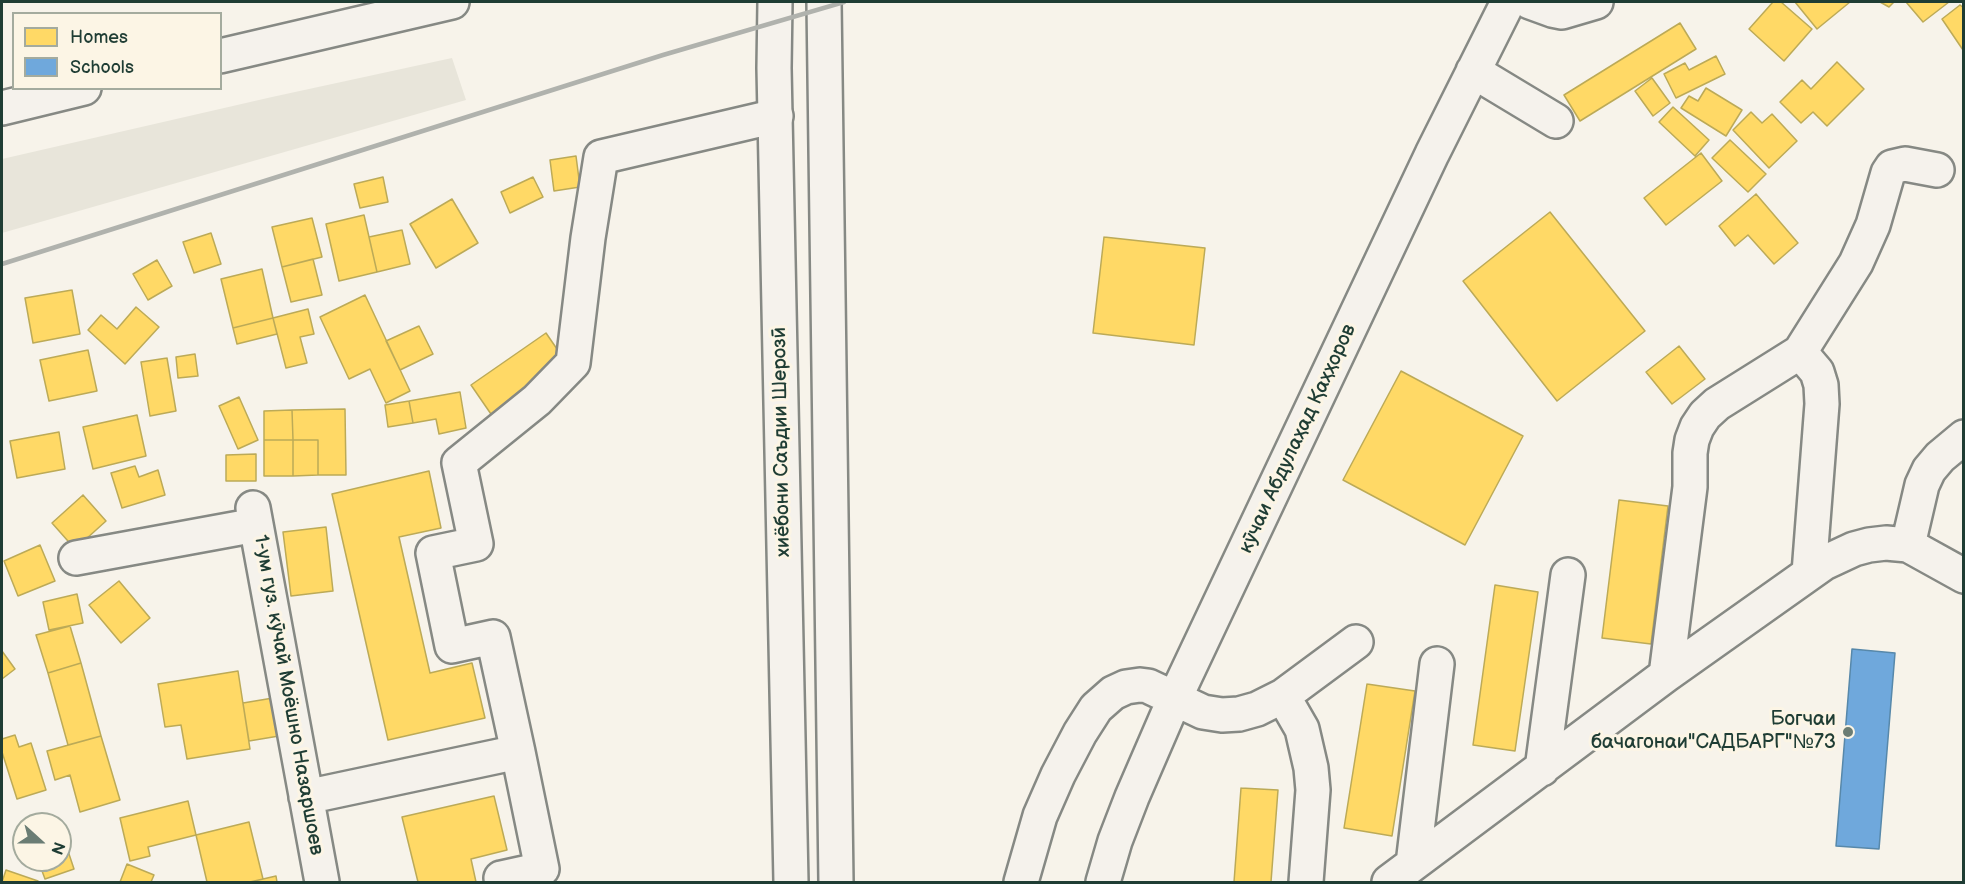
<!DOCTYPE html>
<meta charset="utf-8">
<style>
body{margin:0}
#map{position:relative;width:1965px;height:884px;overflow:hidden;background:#f7f3ea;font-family:"Balsamiq Sans",sans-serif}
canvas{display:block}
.frame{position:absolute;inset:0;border:3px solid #1f3d34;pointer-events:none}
.legend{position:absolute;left:12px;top:12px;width:210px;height:78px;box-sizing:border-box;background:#fcf5e5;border:2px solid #a4ab9e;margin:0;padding:8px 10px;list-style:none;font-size:18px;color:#1f3d34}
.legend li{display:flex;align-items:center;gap:12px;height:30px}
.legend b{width:30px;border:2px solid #a4ab9e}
.north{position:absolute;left:12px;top:812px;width:60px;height:60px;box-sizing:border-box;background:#fcf5e5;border:2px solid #a4ab9e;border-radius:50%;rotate:111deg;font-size:16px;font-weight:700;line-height:24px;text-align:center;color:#1f3d34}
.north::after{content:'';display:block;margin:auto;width:21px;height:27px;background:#6b7d74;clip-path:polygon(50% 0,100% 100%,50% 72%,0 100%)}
</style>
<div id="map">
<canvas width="1965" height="884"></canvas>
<div class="frame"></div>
<ul class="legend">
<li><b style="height:16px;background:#ffd966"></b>Homes</li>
<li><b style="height:16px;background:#6fa8dc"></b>Schools</li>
</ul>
<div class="north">N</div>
</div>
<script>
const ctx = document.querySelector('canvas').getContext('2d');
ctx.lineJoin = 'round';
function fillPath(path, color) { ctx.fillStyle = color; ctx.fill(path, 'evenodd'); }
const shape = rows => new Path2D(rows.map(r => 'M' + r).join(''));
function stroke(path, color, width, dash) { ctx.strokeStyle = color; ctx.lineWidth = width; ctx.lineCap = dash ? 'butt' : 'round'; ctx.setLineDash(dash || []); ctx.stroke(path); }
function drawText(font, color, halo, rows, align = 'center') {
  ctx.font = font + ' "Balsamiq Sans",sans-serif'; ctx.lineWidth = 6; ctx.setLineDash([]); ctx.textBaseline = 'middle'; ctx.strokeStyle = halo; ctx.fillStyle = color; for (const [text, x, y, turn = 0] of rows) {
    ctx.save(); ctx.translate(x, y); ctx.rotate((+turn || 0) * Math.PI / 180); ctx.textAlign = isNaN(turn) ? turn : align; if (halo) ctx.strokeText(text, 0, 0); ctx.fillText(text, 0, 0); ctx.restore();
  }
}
fillPath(shape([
 [452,58,466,100,2,233,2,159,272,97]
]), '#e8e5da');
const homes = shape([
 [1773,2,1781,2,1812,29,1784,61,1749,29,1773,2],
 [1795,2,1850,2,1817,29,1795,2],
 [1880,2,1894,2,1889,7,1880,2],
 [1906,2,1949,2,1923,22,1906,2],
 [1960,5,1964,8,1963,50,1942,19,1960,5],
 [1680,23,1696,49,1580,121,1564,95,1680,23],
 [1716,56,1725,74,1676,98,1664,74,1685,63,1689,70,1716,56],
 [1837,62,1864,89,1827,126,1813,112,1801,123,1780,102,1802,80,1811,89,1837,62],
 [1652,78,1670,103,1653,116,1635,91,1652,78],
 [1706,88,1742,110,1726,136,1681,108,1689,96,1698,101,1706,88],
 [1673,107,1709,140,1695,156,1659,122,1673,107],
 [1751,112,1762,123,1772,114,1797,141,1769,168,1733,130,1751,112],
 [1730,140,1766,174,1748,192,1712,158,1730,140],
 [1701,153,1722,181,1666,225,1644,198,1701,153],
 [576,156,580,187,554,191,550,160,576,156],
 [383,177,388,202,360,208,354,184,383,177],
 [533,177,543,197,510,213,501,192,533,177],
 [1756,194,1798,243,1774,264,1748,235,1735,246,1719,226,1756,194],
 [452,199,478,243,436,268,410,224,452,199],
 [1550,212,1645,331,1557,401,1463,281,1550,212],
 [364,215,377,272,339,281,326,224,364,215],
 [312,218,322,257,282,267,272,227,312,218],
 [402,230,410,264,377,272,369,237,402,230],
 [211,233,221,264,194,273,183,242,211,233],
 [1104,237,1205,248,1194,345,1093,333,1104,237],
 [313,259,322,295,291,302,282,267,313,259],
 [157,260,172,286,148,300,133,274,157,260],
 [262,269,273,318,233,328,221,279,262,269],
 [72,290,80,334,33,343,25,298,72,290],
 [365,295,410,391,386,403,370,369,349,379,320,317,365,295],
 [136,307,159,327,125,364,88,330,101,315,117,329,136,307],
 [308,309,314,334,300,337,307,363,286,368,273,318,308,309],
 [273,318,277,334,237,344,233,328,273,318],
 [419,326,433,354,400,370,386,341,419,326],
 [546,333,568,365,493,417,471,385,546,333],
 [1679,346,1705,379,1672,404,1646,372,1679,346],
 [88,350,97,391,49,401,40,360,88,350],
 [195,354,198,376,178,378,176,357,195,354],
 [167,358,176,411,150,416,141,362,167,358],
 [1401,371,1523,436,1465,545,1343,480,1401,371],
 [460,392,466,428,439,434,436,419,413,423,409,401,460,392],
 [239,397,258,440,238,449,219,406,239,397],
 [409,401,413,423,388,427,385,405,409,401],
 [345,409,346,475,318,475,318,440,293,440,292,410,345,409],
 [292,410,293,440,264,440,264,411,292,410],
 [137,415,146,456,93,469,83,427,137,415],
 [59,432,65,469,17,478,10,441,59,432],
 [264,440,293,440,293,476,264,476,264,440],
 [293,440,318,440,318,475,293,476,293,440],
 [256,454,256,481,226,481,226,455,256,454],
 [135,466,139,477,158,470,165,495,122,508,111,473,135,466],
 [429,471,441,528,399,537,430,673,472,663,485,718,388,740,332,494,429,471],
 [83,495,106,521,75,549,52,523,83,495],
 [1619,500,1668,506,1651,644,1602,638,1619,500],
 [326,527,333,591,291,596,283,532,326,527],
 [40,545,55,581,18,596,4,561,40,545],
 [119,581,150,618,121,643,89,605,119,581],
 [1495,585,1538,592,1515,751,1473,745,1495,585],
 [77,594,83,623,49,630,43,602,77,594],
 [70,626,81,663,48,673,36,635,70,626],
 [2,651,15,669,2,679,2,651],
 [81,663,101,736,68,745,48,673,81,663],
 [238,671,250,749,187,759,181,725,165,727,158,684,238,671],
 [1367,684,1415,691,1392,836,1344,828,1367,684],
 [273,698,279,736,249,741,243,703,273,698],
 [15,735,19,747,31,743,46,790,17,799,2,752,2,739,15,735],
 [101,736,120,800,80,812,70,775,55,780,47,751,101,736],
 [1241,788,1278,790,1271,882,1234,882,1241,788],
 [494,796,507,850,471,859,476,882,418,882,402,817,494,796],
 [188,801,196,835,148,847,150,856,130,861,120,818,188,801],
 [57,819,59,824,43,824,57,819],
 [249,822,263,879,250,882,207,882,196,835,249,822],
 [60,827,74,869,45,879,38,860,60,860,60,827],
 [127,864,154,875,151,882,120,882,127,864],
 [6,870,38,881,38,882,2,882,6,870],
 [276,876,277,882,250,882,276,876]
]);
fillPath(homes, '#ffd966');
stroke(homes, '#bcaa57', 1.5);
const schools = shape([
 [1852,649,1895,653,1879,849,1836,846,1852,649]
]);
fillPath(schools, '#6fa8dc');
stroke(schools, '#5788aa', 1.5);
const minor = shape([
 [1530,2,1552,10,1562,12,1596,2],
 [220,56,452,2],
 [1473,71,1556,121],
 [2,108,84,88],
 [1800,352,1817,372,1821,385,1822,404,1809,573],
 [253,508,322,882],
 [1908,545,1922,485,1929,470,1940,457,1964,437],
 [76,558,256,525],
 [1666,675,1690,487,1690,453,1692,440,1697,427,1705,415,1717,404,1800,352,1856,263,1873,225,1888,173,1892,167,1905,164,1937,170],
 [1283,696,1302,729,1311,768,1313,790,1306,882],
 [1542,769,1568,575],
 [306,797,518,752,493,637,452,646,433,553,476,544,459,463,537,400,573,363,588,238,601,157,776,116],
 [1413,864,1437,664],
 [502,882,501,878,542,869,518,752],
 [1021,882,1040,816,1058,775,1080,733,1096,708,1113,693,1126,687,1140,685,1148,686,1203,712,1222,715,1239,714,1257,709,1283,696,1356,642],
 [1103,882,1115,841,1132,797,1174,700,1432,154,1508,2],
 [1389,882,1666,675,1824,563,1854,549,1869,545,1886,543,1908,545,1964,576]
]);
const highway = shape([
 [775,2,774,68,791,882],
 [824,2,836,882]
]);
stroke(minor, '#868984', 38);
stroke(highway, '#868984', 38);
stroke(minor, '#f5f2ec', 33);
stroke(highway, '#f5f2ec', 33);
stroke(shape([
 [2,264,663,55,844,2]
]), '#b0b2ad', 4.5);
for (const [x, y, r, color] of [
 [1848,732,6,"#6b7d74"]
]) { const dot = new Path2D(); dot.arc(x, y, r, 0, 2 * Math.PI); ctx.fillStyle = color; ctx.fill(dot); stroke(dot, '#fcf5e5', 2); }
drawText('20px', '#1f3d34', '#fcf5e5', [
 ["кӯчаи Абдулаҳад Қаҳҳоров",1298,439,-65],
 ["хиёбони Саъдии Шерозӣ",782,442,-91],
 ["1-ум гуз. кӯчай Моёшно Назаршоев",288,695,80]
]);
drawText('20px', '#1f3d34', '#fcf5e5', [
 ["Богчаи",1836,720],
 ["бачагонаи\"САДБАРГ\"№73",1836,743]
], 'right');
</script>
